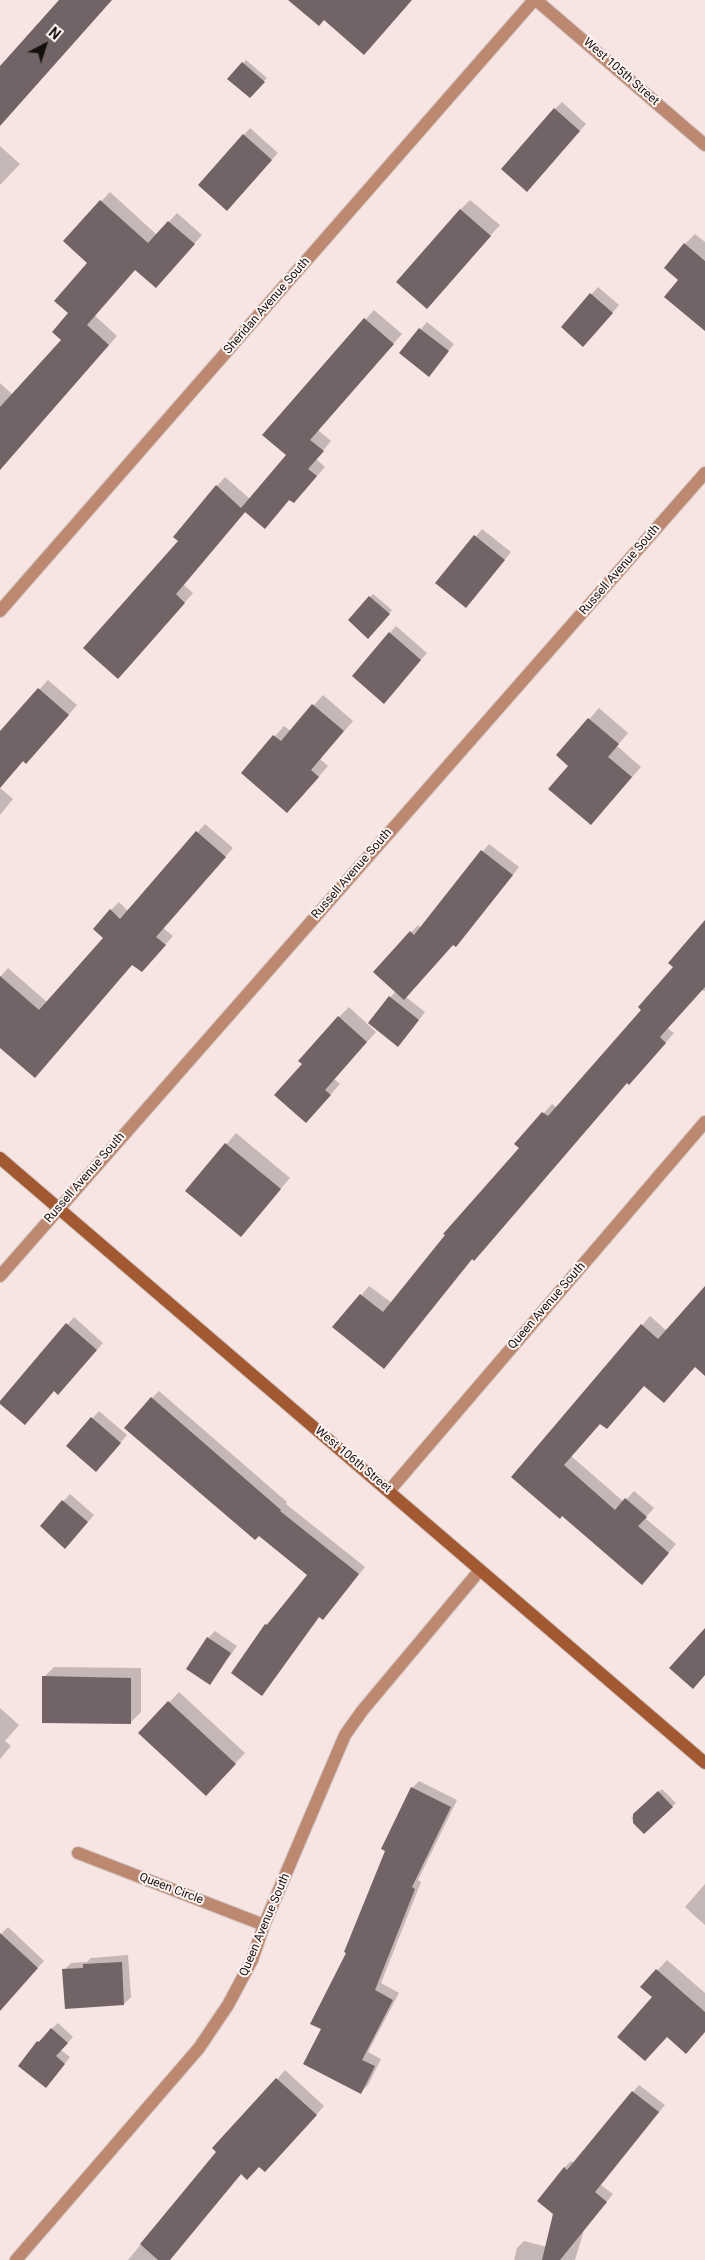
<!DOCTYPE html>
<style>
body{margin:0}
#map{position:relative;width:705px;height:2260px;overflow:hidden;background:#f6e5e3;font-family:Roboto,sans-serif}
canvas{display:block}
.north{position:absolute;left:20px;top:20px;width:50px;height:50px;-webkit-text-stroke:4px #fef4f2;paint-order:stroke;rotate:40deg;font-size:14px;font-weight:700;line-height:20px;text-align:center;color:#15100f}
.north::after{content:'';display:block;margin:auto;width:18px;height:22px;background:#15100f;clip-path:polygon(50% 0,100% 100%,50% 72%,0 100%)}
</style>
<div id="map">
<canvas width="705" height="2260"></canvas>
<div class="north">N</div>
</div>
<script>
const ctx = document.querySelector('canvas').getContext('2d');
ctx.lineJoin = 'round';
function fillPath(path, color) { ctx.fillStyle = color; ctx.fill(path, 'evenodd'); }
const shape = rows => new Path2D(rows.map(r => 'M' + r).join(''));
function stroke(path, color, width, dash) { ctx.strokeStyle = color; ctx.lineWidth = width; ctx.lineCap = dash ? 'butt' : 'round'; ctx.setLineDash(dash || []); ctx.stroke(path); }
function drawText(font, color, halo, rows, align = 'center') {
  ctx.font = font + ' Roboto,sans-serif'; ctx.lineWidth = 4; ctx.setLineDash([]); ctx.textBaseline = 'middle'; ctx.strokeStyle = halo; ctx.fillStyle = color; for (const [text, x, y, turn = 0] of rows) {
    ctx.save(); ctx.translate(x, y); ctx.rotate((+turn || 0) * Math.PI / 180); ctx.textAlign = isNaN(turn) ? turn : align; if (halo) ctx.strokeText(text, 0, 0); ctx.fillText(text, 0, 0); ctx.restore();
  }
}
fillPath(shape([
 [246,60,267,78,250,96,243,63],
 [562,102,586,124,534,183,555,109],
 [250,128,278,153,234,202,244,135],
 [0,146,20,164,0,185],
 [110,192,157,235,177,213,202,235,164,278,135,269,94,315,117,336,16,451,0,463,0,383,12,394,63,340,69,313,89,263,64,241],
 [470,200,500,225,427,307,460,210],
 [695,234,705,242,705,313,680,280,685,244],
 [598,287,619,305,590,339,562,327],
 [374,310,402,334,318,430,331,441,316,459,325,467,302,493,290,499,274,518,246,511,184,585,193,593,127,669,180,541,217,486,225,477,250,499,288,455,264,435],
 [427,322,454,344,435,368,401,353],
 [482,529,511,552,473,599,437,583],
 [373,594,392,610,372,634,349,620],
 [396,626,427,653,390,695,390,633],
 [48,680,77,705,35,753,24,760,0,788,13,799,0,815,0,733],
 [323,695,353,721,320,759,328,766,297,802,242,773,284,726,291,731],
 [599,708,628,733,617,746,641,767,591,824,570,765,558,755],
 [205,824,233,848,163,928,173,936,149,963,133,963,0,1046,0,977,8,968,47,1002,105,938,111,910,119,902,128,911],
 [489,844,519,867,463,938,454,943,406,997,425,1012,405,1038,369,1022,396,991,375,972,418,925,421,928],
 [705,922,705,991,701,990,667,1028,674,1033,638,1075,628,1082,483,1251,474,1259,473,1258,392,1359,384,1368,334,1327,369,1286,392,1303,520,1147,516,1144,552,1104,557,1108,643,1010],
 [349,1007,376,1032,334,1079,340,1084,306,1122,304,1064,339,1017],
 [236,1133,290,1178,241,1235,187,1190],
 [705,1289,705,1365,696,1366,645,1385,600,1422,571,1456,624,1502,634,1491,654,1508,645,1518,676,1544,650,1575,562,1515,513,1476,650,1316,667,1331],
 [74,1317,103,1343,65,1386,0,1402],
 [159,1391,287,1502,286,1504,365,1567,330,1611,320,1616,268,1687,266,1625,309,1575,152,1398],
 [99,1411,127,1435,103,1463,68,1446],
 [70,1494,94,1515,72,1540,41,1526],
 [215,1631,237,1646,210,1684,208,1638],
 [54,1667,141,1668,141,1712,131,1722,44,1677],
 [179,1692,245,1753,216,1784,140,1733],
 [0,1708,19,1725,5,1741,11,1746,0,1759],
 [419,1781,457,1800,418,1880,421,1882,381,1983,399,1993,368,2052,381,2059,368,2085,361,2092,322,2029,348,1952,412,1788],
 [662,1789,676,1803,644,1832,631,1818],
 [705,1884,705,1925,685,1907],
 [8,1927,44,1961,18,1989,0,1986,0,1935],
 [128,1955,131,1997,124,2004,64,1970,71,1963,87,1962,91,1958],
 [667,1960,705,1993,705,2032,654,1997,642,1987],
 [58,2023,73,2037,61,2050,70,2057,52,2080,38,2042],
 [285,2070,324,2106,273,2163,259,2166,242,2173,170,2260,128,2260],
 [639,2085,665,2105,601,2185,613,2194,584,2230,575,2260,514,2260,517,2248,524,2241,547,2247,564,2168,571,2161,574,2163]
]), '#0003');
fillPath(shape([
 [59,0,112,0,0,126,0,66],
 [288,0,412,0,364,55,324,20,319,26],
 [242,62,265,82,250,98,227,79],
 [554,108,580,131,527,192,501,169],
 [243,134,272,160,227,211,198,185],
 [100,200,148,243,168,221,195,244,156,288,135,270,87,325,109,345,0,470,0,407,61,340,52,332,68,313,54,301,87,263,63,241],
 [460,209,491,236,427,309,396,282],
 [684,243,705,261,705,331,664,297,678,280,664,268],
 [590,293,613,313,583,347,561,327],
 [364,318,394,344,310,440,324,451,308,469,317,476,294,503,289,500,265,529,245,512,176,594,185,603,118,679,83,648,178,541,173,537,216,485,241,508,286,455,262,435],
 [419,328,449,351,429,377,399,353],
 [474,535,505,560,466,608,435,583],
 [369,596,390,614,368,639,348,620],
 [389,632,421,660,384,704,352,676],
 [38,688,69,715,26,764,23,761,0,788,0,731],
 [312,704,344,731,311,770,319,777,287,813,241,773,273,735,281,741],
 [588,718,619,744,608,757,632,777,591,825,548,789,568,766,556,755],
 [196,831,226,857,156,937,166,945,142,972,132,965,35,1078,0,1048,0,976,39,1010,103,938,93,929,110,909,120,919],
 [481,850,513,875,456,947,453,945,404,1000,373,972,410,931,414,935],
 [705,920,705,987,660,1037,666,1043,629,1085,627,1083,474,1261,472,1259,384,1369,332,1327,360,1294,383,1312,445,1235,443,1234,519,1148,514,1144,542,1112,548,1116,641,1010,638,1007,673,967,668,963],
 [389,996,419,1020,398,1047,368,1023],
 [338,1016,367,1042,325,1090,331,1095,306,1123,274,1095,302,1064,298,1061],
 [225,1143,281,1189,241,1237,185,1191],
 [705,1286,705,1376,695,1367,664,1403,644,1386,607,1429,600,1424,564,1465,615,1510,625,1498,647,1517,638,1526,669,1553,642,1585,562,1516,560,1519,511,1477,641,1324,658,1339],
 [66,1323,97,1350,58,1395,54,1391,25,1425,0,1404,0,1401],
 [151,1397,281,1510,280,1511,359,1574,323,1620,319,1617,262,1696,231,1673,265,1624,267,1625,307,1575,259,1536,255,1540,124,1428],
 [91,1417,121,1443,96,1472,66,1446],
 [62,1500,88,1522,65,1549,40,1526],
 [705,1628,705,1675,693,1689,669,1668],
 [207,1637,231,1653,210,1685,186,1669],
 [42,1676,131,1678,131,1724,42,1723],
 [168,1701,236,1764,206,1796,138,1733],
 [411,1787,451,1807,412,1887,415,1889,375,1990,393,2000,362,2060,375,2066,361,2094,303,2064,321,2029,310,2024,346,1953,344,1952,385,1851,381,1849],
 [658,1791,673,1807,644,1834,633,1823,633,1814],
 [0,1933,38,1968,0,2011],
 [122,1962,124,2005,65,2009,62,1969,83,1968,83,1964],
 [656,1969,705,2012,705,2032,686,2054,667,2037,645,2061,617,2037,652,1997,640,1987],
 [51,2028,68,2043,56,2056,65,2064,46,2088,18,2066,37,2041,39,2042],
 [276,2078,317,2115,265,2172,259,2167,247,2180,241,2174,170,2260,158,2260,140,2244,216,2152,212,2148],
 [632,2091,659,2112,595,2192,607,2202,560,2260,542,2260,553,2214,537,2201,564,2167,567,2170]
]), '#726466');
const street = shape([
 [536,0,705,145],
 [0,611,534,0],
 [0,1276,705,473],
 [389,1491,705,1122],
 [78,1853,264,1925],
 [16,2260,199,2048,228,2005,252,1960,264,1925,345,1735,362,1711,480,1570]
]);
const secondary = shape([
 [0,1158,705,1763]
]);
stroke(street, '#d2c3c1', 14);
stroke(secondary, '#d2c3c1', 14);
stroke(street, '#bc8970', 12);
stroke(secondary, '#a25931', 12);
drawText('12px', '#15100f', '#fef4f2', [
 ["West 105th Street",621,72,41],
 ["Sheridan Avenue South",267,306,-49],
 ["Russell Avenue South",620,570,-49],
 ["Russell Avenue South",352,874,-49],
 ["Russell Avenue South",85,1178,-49],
 ["Queen Avenue South",547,1306,-49],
 ["West 106th Street",353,1460,40],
 ["Queen Circle",171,1889,21],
 ["Queen Avenue South",265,1925,-67]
]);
</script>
